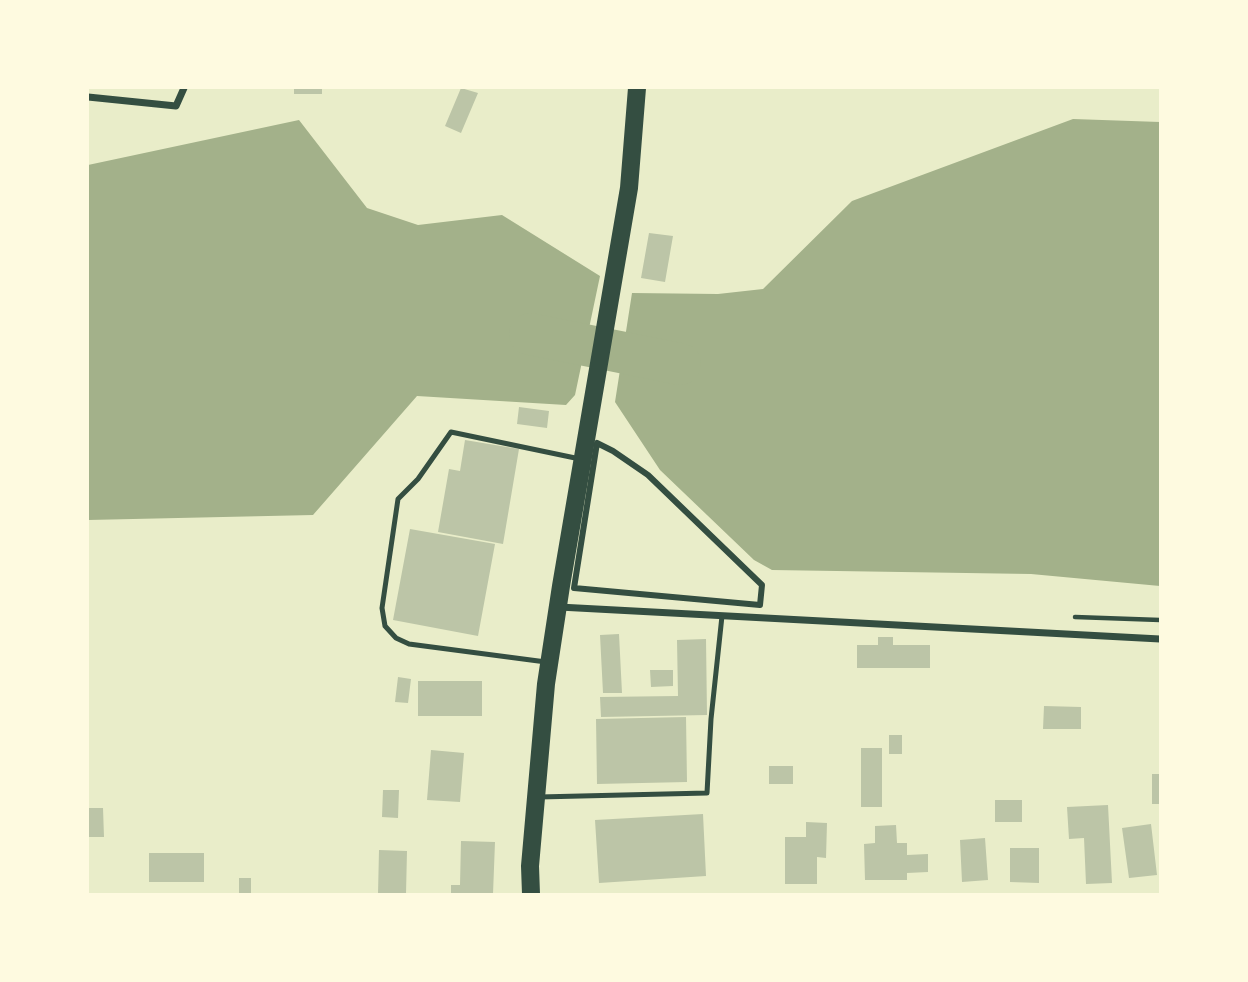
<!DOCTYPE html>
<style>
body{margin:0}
#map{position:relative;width:1248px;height:982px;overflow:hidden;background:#e9edc9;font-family:"Source Sans 3",sans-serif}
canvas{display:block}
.frame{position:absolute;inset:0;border:89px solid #fefae0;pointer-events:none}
</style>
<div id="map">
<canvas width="1248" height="982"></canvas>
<div class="frame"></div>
</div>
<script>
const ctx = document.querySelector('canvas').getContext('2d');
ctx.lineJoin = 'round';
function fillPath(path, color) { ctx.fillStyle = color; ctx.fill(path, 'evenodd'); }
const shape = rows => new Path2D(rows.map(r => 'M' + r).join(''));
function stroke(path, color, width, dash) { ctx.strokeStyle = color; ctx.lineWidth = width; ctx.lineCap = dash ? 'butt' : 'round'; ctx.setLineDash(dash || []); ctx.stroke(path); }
fillPath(shape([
 [1073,119,1160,122,1160,586,1031,574,772,570,754,560,660,470,615,402,632,293,718,294,763,289,852,201],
 [299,120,367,208,418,225,502,215,600,276,575,395,566,405,417,396,313,515,88,520,88,165]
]), '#a3b18a');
stroke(shape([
 [530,334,680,364]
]), '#a3b18a', 42);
fillPath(shape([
 [294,88,322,88,322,94,294,94],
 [461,88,478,93,461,133,445,126],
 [649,233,673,236,665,282,641,278],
 [519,407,549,411,547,428,517,424],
 [465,440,519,449,503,544,438,532,449,469,460,471],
 [410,529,495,544,478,636,393,620],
 [619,634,622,693,603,693,600,635],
 [878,637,893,637,893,645,930,645,930,668,857,668,857,645,878,645],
 [706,639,707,715,601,717,600,697,678,696,677,640],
 [650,670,673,670,673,686,651,687],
 [398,677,411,679,408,703,395,702],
 [418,681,482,681,482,716,418,716],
 [1044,706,1081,707,1081,729,1043,729],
 [686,717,687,782,597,784,596,719],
 [889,735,902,735,902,754,889,754],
 [861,748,882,748,882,807,861,807],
 [431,750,464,753,460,802,427,800],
 [769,766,793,766,793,784,769,784],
 [1152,774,1160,774,1160,804,1152,804],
 [383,790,399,790,398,818,382,817],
 [995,800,1022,800,1022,822,995,822],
 [1108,805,1112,883,1086,884,1084,838,1069,839,1067,807],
 [88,808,103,808,104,837,88,837],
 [703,814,706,876,599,883,595,820],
 [806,822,827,823,826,858,817,857,817,884,785,884,785,837,806,837],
 [1151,824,1157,875,1129,878,1122,828],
 [896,825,897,843,907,843,907,855,928,854,928,872,907,873,907,880,865,880,864,844,875,843,875,826],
 [985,838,988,880,962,882,960,840],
 [461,841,495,842,493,894,451,894,451,885,460,885],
 [1010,848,1039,848,1039,883,1010,882],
 [379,850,407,851,406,894,378,894],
 [149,853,204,853,204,882,149,882],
 [239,878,251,878,251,894,239,894]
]), '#bcc5a7');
stroke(shape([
 [1075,617,1160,620]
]), '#344e41', 4.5);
stroke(shape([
 [546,662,409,644,396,638,385,626,382,608,398,499,418,479,451,432,580,459],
 [539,797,707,793,711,719,722,616]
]), '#344e41', 5);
stroke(shape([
 [597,443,613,451,648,475,762,585,760,605,574,588,597,443]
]), '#344e41', 6);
stroke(shape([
 [88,97,176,106,184,88],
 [559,607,1160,639]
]), '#344e41', 7);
stroke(shape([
 [531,894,530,866,546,684,561,586,629,188,637,88]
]), '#344e41', 18);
</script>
